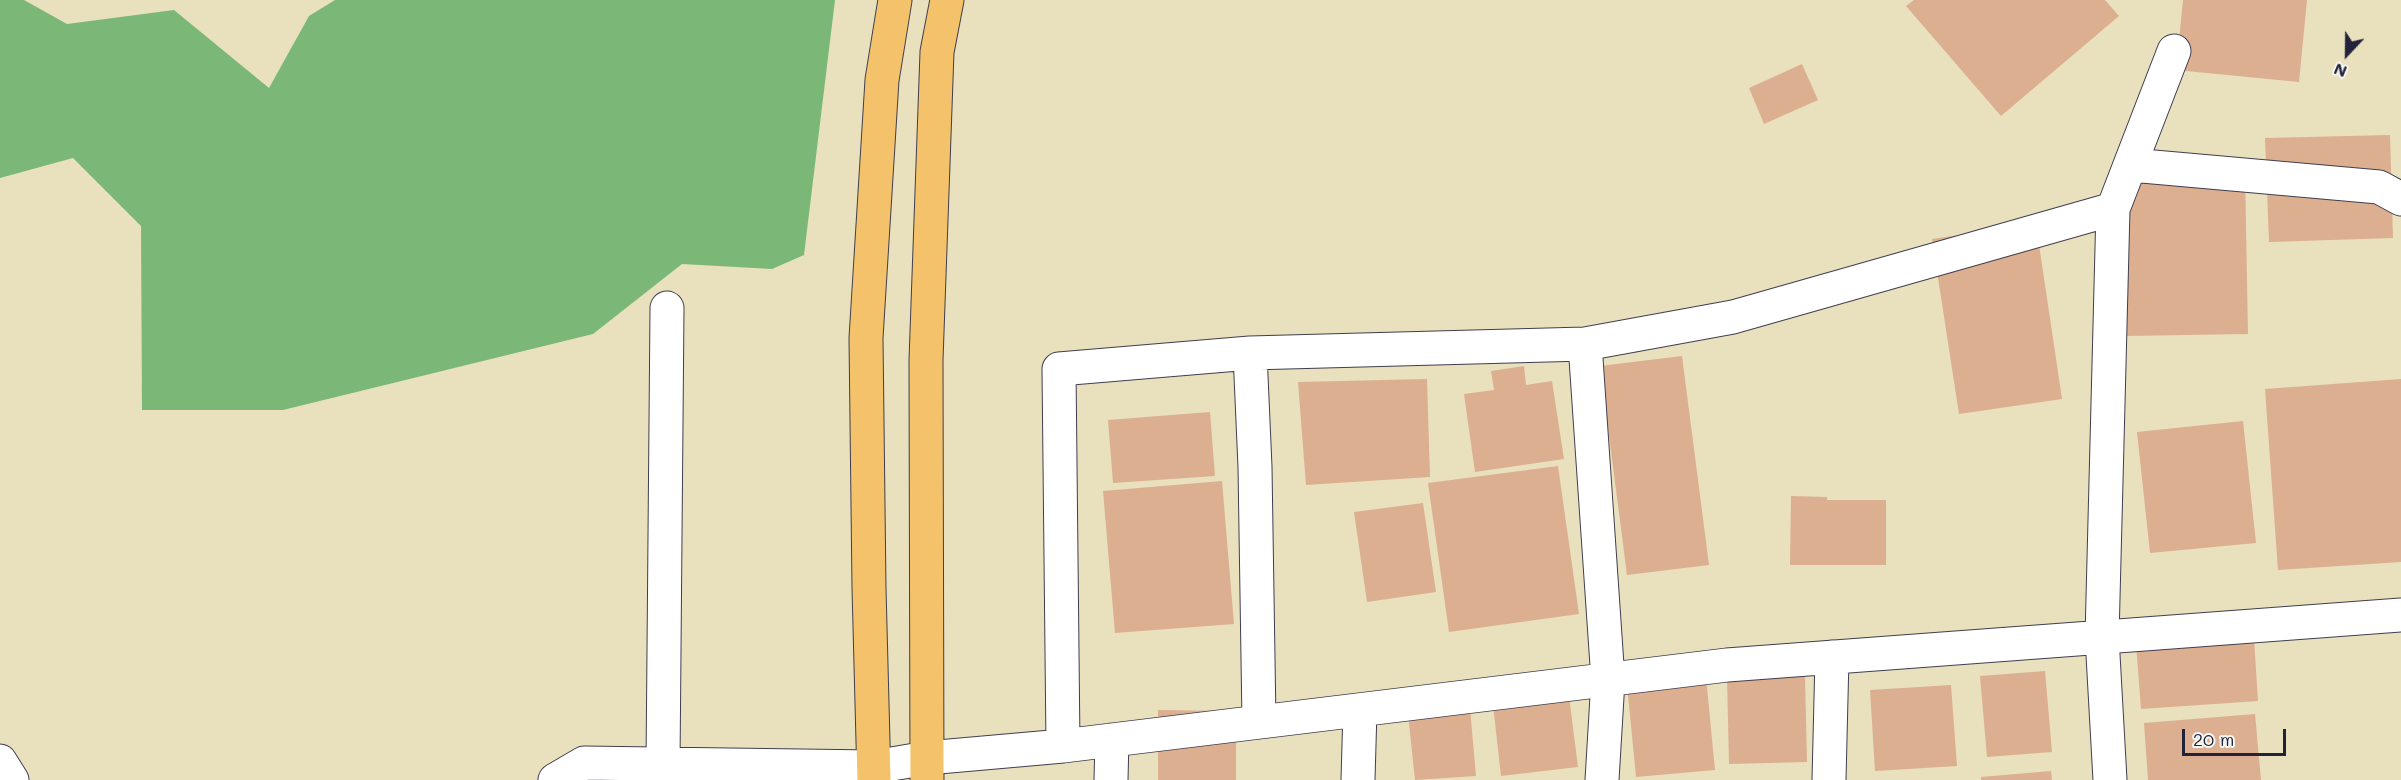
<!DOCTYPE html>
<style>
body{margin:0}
#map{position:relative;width:2401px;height:780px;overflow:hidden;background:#e9e0bd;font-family:Mali,sans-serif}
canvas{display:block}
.north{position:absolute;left:2317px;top:24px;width:60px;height:60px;-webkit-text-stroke:4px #f6f6f2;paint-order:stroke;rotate:202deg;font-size:16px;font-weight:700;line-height:24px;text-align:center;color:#22223b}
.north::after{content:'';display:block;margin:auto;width:21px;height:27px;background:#22223b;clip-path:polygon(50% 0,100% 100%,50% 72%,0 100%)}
.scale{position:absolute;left:2182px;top:729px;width:104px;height:27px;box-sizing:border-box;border:3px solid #22223b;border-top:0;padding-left:8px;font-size:18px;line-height:21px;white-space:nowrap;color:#22223b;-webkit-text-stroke:4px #f6f6f2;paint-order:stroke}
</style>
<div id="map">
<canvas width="2401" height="780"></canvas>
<div class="north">N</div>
<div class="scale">20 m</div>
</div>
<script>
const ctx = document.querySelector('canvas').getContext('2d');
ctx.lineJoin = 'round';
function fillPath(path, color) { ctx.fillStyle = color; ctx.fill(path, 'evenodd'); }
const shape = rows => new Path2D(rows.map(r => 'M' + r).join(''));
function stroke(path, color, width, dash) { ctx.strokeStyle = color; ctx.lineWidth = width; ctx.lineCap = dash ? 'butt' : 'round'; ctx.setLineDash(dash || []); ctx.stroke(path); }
fillPath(shape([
 [0,0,24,0,67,24,174,10,269,88,309,16,335,0,835,0,804,255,772,269,682,264,593,334,283,410,142,410,141,226,73,158,0,178]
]), '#7bb878');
fillPath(shape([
 [1914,0,2105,0,2119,16,2001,116,1906,6],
 [2183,0,2307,0,2299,82,2176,70],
 [1802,64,1818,100,1764,124,1749,88],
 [2390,135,2393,238,2269,242,2265,138],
 [2124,171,2245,171,2248,334,2125,336],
 [2036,224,2062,399,1959,414,1932,239],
 [1682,356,1709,565,1627,575,1600,366],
 [1524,366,1526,385,1552,381,1564,459,1475,472,1464,394,1494,390,1491,371],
 [1427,379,1430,477,1306,485,1298,382],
 [2401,379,2401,562,2278,570,2265,389],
 [1210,412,1215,476,1113,483,1108,420],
 [2243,421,2256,543,2150,553,2137,432],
 [1558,466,1579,614,1449,632,1428,483],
 [1222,481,1234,624,1115,633,1103,491],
 [1791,496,1827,497,1827,500,1886,500,1886,565,1790,565],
 [1423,503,1436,592,1367,602,1354,512],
 [2253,623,2258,701,2141,709,2135,631],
 [2045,671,2052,752,1987,757,1980,676],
 [1805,676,1807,762,1729,764,1727,678],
 [1706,677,1715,770,1636,777,1627,684],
 [1951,685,1957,766,1875,771,1870,690],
 [1568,688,1578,767,1501,776,1492,696],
 [1470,708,1476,776,1415,780,1408,714],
 [1158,710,1236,711,1236,780,1158,780],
 [2255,714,2261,780,2148,780,2144,723],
 [2051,771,2052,780,1981,780,1981,777]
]), '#dcaf90');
const minor = shape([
 [2131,165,2379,187,2401,199],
 [1585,344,1608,680,1602,780],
 [1250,353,1255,467,1259,722],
 [1063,746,1059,369,1250,353,1585,344,1733,317,2113,209],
 [0,761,12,780],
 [663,764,667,308],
 [555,780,584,763,874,767,927,758,1063,746,1727,665,2401,615],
 [1111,780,1112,740],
 [1358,780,1360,710],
 [1829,780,1832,657],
 [2110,780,2102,637,2113,209,2174,51]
]);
const major = shape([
 [874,780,869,588,866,338,882,80,895,0],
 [927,780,926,360,937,52,947,0]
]);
stroke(minor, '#403e4e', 35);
stroke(major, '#403e4e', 35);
stroke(minor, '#fff', 33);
stroke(major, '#f3c26a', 33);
</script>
